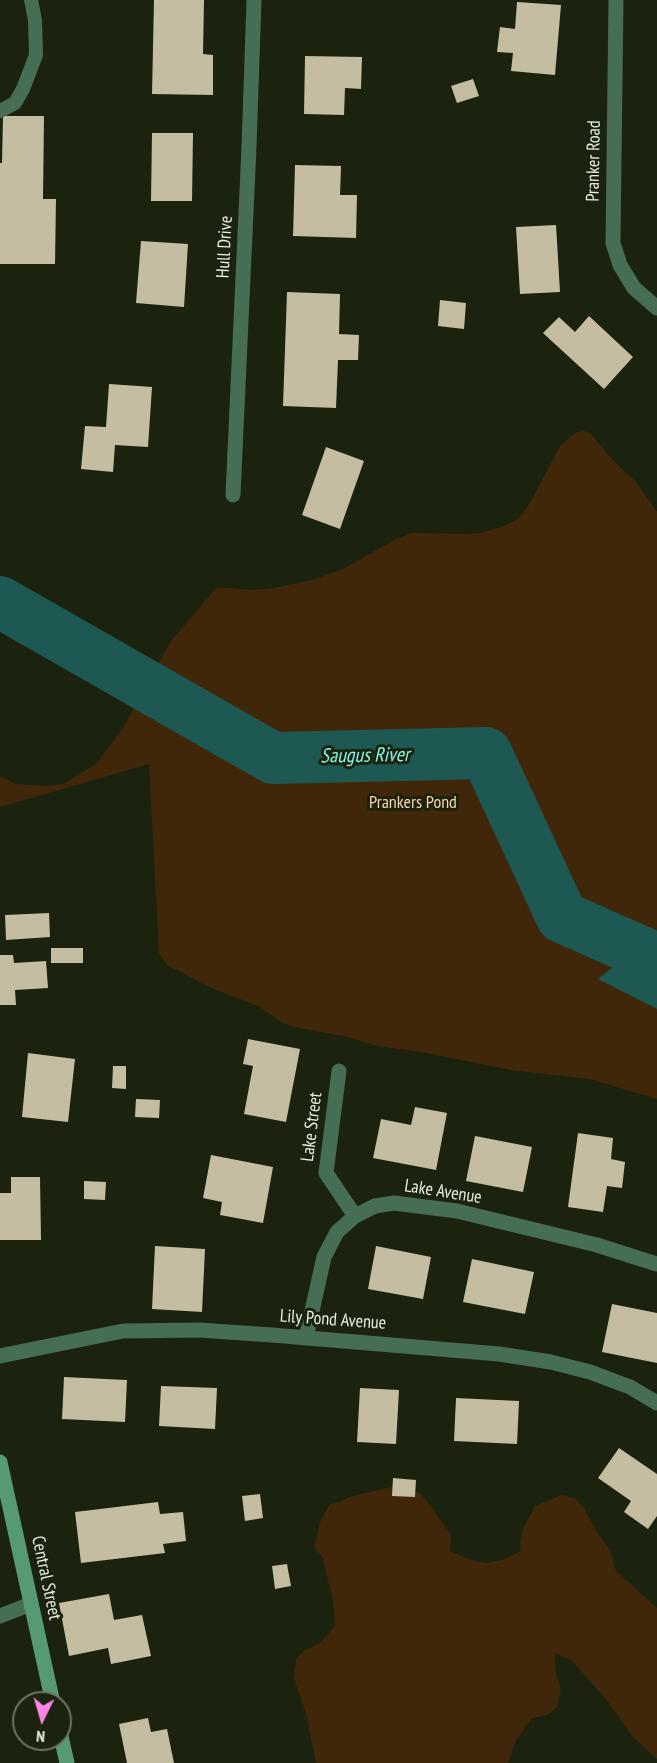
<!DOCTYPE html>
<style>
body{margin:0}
#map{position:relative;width:657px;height:1763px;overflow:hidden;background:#1b230e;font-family:"PT Sans Narrow",sans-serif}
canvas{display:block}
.north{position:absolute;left:12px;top:1691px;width:60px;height:60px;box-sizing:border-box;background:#1b230e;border:2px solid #6d7462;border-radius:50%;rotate:185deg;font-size:16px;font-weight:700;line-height:24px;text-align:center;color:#e7eddf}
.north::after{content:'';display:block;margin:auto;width:21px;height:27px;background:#fb87e5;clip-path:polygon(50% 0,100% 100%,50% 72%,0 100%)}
</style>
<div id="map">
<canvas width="657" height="1763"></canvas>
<div class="north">N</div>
</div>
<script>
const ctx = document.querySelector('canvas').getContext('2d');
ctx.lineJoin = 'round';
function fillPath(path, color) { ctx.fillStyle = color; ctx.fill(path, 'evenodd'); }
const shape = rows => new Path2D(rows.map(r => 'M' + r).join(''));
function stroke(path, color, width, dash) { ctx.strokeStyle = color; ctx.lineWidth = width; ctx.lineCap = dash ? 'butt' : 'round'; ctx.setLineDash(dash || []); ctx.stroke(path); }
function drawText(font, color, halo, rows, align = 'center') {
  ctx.font = font + ' "PT Sans Narrow",sans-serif'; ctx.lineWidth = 6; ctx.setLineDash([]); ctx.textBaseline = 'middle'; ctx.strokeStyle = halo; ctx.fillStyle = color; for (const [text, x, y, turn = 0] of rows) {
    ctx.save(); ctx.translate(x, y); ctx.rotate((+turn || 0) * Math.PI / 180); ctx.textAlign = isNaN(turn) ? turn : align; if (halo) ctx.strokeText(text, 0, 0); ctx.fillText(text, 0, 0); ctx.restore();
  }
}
fillPath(shape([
 [582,430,591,434,610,457,636,482,657,512,657,1099,590,1079,511,1070,421,1052,377,1046,348,1037,299,1028,283,1023,258,1006,214,989,167,965,159,953,149,764,0,807,0,776,16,784,46,786,63,784,96,764,123,728,171,641,217,587,250,590,269,589,312,580,345,568,396,539,411,533,470,534,481,533,507,525,520,517,530,503,560,446,572,435],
 [400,1485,421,1494,432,1508,451,1535,450,1551,470,1560,487,1563,502,1560,521,1551,520,1541,524,1527,535,1506,562,1495,576,1499,584,1508,598,1534,610,1550,616,1571,657,1608,657,1759,634,1738,605,1698,571,1660,555,1653,556,1674,561,1689,557,1707,547,1715,532,1718,516,1740,508,1763,316,1763,307,1717,294,1679,296,1659,304,1651,320,1643,335,1626,333,1601,323,1558,314,1547,320,1522,330,1504,340,1502,349,1497]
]), '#41270a');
fillPath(shape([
 [652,936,657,941,657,1009,598,979]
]), '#1d5853');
stroke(shape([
 [0,602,273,758,486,753,562,917,657,959]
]), '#1d5853', 52);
fillPath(shape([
 [154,0,204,0,203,54,213,55,213,95,152,94],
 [517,2,561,5,555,75,511,71,513,53,497,52,500,27,515,29],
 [305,56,362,57,361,89,345,88,344,115,304,114],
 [473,79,479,96,457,103,451,86],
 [3,116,44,116,43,199,56,199,55,264,0,264,0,163,2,163],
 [152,133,193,133,192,201,151,201],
 [295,165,341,166,340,195,357,195,356,238,293,236],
 [556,225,560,292,520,294,516,227],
 [141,241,188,244,184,307,136,303],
 [287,292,340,294,339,334,359,335,358,360,338,360,336,408,283,406],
 [440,300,466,303,464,329,438,326],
 [589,316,633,357,604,389,543,333,559,317,575,332],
 [109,384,152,387,148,447,115,445,113,472,81,469,85,426,106,427],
 [326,447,364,461,340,529,302,515],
 [49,913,50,937,6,940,5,915],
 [51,948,83,948,83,963,51,963],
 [0,955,13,955,14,963,46,961,48,988,15,990,16,1005,0,1005],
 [248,1039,300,1049,286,1122,244,1114,253,1066,243,1064],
 [28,1053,75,1059,68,1122,22,1117],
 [113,1066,126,1066,126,1089,112,1088],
 [136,1099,160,1100,159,1118,135,1117],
 [415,1107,447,1113,436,1170,373,1158,381,1119,411,1125],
 [578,1133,613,1138,611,1159,625,1162,622,1188,607,1186,603,1212,568,1207],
 [475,1136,532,1147,523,1192,466,1181],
 [211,1155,273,1167,263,1223,220,1215,222,1202,203,1198],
 [11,1177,40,1177,41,1240,0,1240,0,1193,11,1193],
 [84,1181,106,1182,105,1200,84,1199],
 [155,1246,205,1249,202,1312,152,1309],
 [376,1246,431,1257,423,1299,368,1289],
 [472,1259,534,1272,525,1314,463,1302],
 [612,1304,657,1313,657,1363,602,1352],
 [64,1377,127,1380,125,1422,62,1419],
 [161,1386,217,1388,215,1429,159,1426],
 [360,1388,399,1390,396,1444,357,1442],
 [456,1398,519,1401,517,1444,454,1441],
 [619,1448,657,1474,657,1516,648,1529,624,1512,631,1501,598,1478],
 [393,1478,416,1480,415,1497,392,1496],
 [260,1494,263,1518,245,1521,242,1496],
 [158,1502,160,1514,183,1512,186,1541,163,1544,165,1553,81,1563,75,1512],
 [287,1564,291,1586,275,1589,272,1566],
 [109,1594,114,1620,142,1615,151,1656,111,1664,108,1648,69,1656,59,1603],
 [148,1718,151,1732,167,1729,174,1763,127,1763,119,1724]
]), '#c4bda1');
stroke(shape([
 [0,111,15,103,23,89,36,55,35,20,31,0]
]), '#456e55', 14);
stroke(shape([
 [616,0,613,243,620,265,634,288,657,308],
 [233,495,249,147,254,0],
 [339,1071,326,1173,355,1216],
 [306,1338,324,1257,337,1232,355,1216,375,1206,394,1203,457,1211,597,1245,657,1264],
 [0,1356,123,1331,199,1330,272,1335,499,1354,551,1362,590,1372,630,1387,657,1403],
 [0,1616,31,1604]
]), '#456e55', 15);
stroke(shape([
 [0,1462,53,1703],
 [60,1732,67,1763]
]), '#569a72', 15);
drawText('18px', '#e7eddf', '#1b230e', [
 ["Pranker Road",594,161,-89],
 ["Hull Drive",225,247,-87],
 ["Lake Street",312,1127,-83],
 ["Lake Avenue",443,1192,9],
 ["Lily Pond Avenue",333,1320,4],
 ["Central Street",46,1578,78]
]);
drawText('18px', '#f9d3af', '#1b230e', [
 ["Prankers Pond",413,803]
]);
drawText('italic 20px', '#82f4e9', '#1b230e', [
 ["Saugus River",365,756,-1]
]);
</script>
